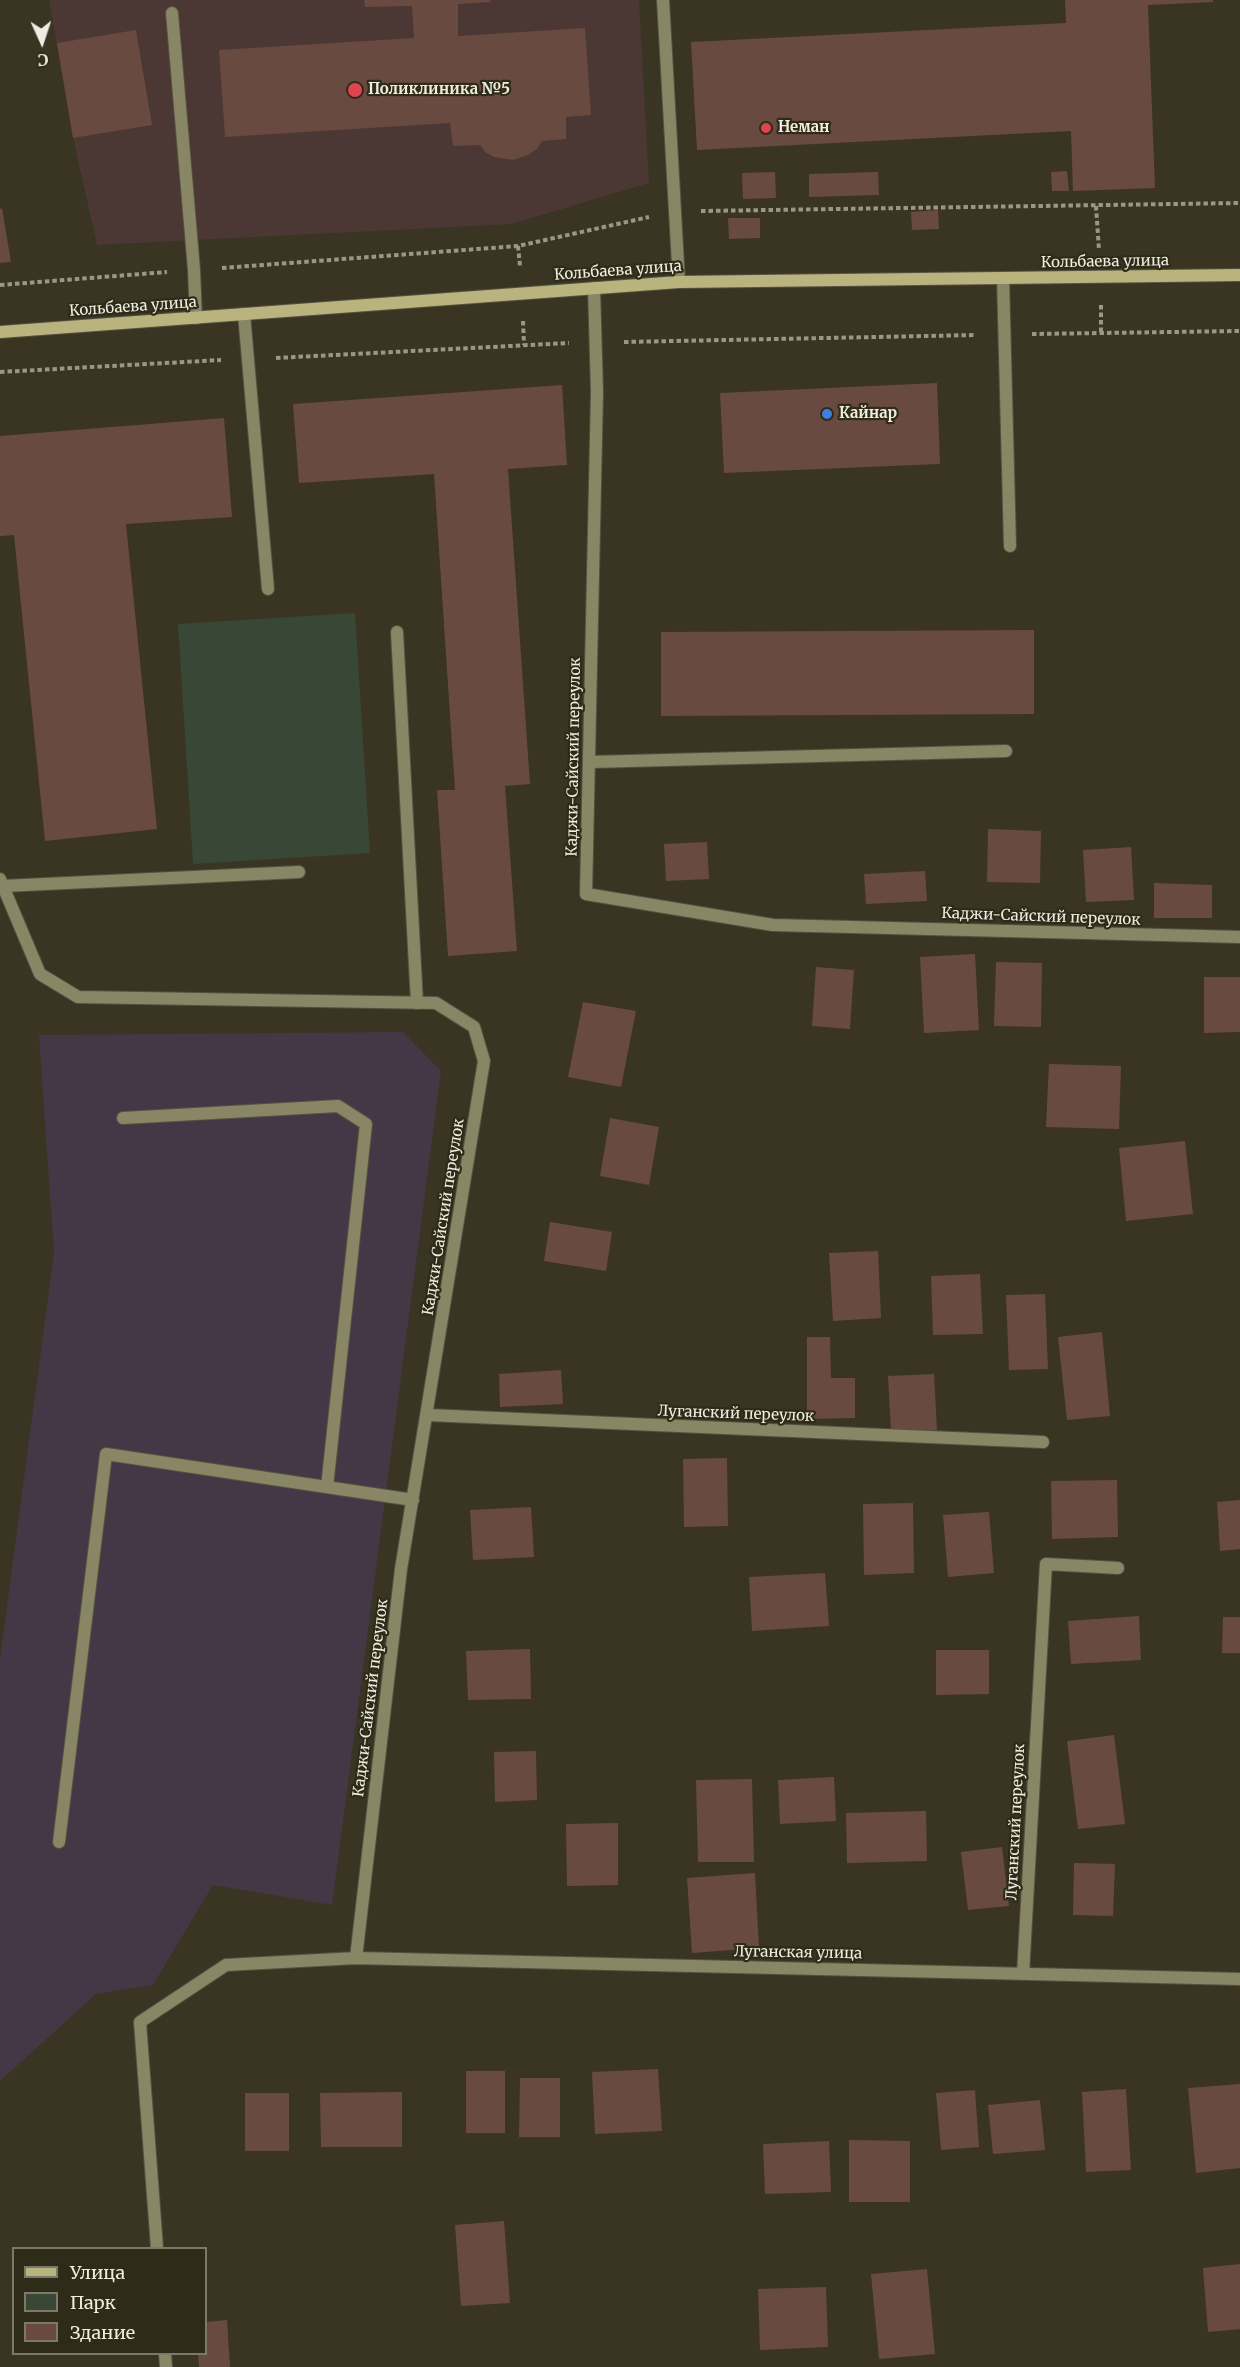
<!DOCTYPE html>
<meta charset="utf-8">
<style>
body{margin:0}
#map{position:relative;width:1240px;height:2367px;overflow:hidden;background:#393522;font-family:Merriweather,serif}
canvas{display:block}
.legend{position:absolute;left:12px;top:2247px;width:195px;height:108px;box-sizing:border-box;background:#2f2b19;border:2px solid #7c7969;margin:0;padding:8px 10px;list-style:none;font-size:18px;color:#efede1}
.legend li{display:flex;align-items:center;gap:12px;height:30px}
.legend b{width:30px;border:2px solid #7c7969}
.north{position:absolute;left:12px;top:12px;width:60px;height:60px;-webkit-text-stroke:4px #2f2b19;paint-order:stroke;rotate:177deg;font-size:16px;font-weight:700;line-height:24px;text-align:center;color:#efede1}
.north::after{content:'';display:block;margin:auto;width:21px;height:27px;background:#efede1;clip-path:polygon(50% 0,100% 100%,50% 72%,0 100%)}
</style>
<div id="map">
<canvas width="1240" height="2367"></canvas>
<ul class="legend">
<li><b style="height:8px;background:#b9b47e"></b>Улица</li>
<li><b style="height:16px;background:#394736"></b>Парк</li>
<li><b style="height:16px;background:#694a40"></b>Здание</li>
</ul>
<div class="north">С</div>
</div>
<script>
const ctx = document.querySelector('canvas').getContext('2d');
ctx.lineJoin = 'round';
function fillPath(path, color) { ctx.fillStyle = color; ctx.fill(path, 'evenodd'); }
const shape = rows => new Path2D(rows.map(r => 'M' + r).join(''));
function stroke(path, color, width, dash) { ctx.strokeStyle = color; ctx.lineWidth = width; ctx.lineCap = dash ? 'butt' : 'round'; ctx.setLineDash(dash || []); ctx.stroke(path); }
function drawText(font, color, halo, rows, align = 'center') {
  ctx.font = font + ' Merriweather,serif'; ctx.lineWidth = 4.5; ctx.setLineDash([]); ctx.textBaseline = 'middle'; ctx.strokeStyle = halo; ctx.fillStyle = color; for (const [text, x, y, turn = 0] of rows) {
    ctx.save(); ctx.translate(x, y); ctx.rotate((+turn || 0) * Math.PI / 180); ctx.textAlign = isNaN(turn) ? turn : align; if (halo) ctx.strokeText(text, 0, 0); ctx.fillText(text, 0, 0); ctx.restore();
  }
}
fillPath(shape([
 [403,1032,441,1071,332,1905,213,1885,153,1985,96,1994,0,2081,0,1659,54,1253,39,1035]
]), '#443846');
fillPath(shape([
 [49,0,639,0,649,183,512,224,97,245,73,138]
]), '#4b3734');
fillPath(shape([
 [355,613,370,853,193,864,178,624]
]), '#394736');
fillPath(shape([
 [364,0,490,0,490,2,458,4,458,36,585,28,591,115,566,117,566,139,542,141,537,149,528,155,513,160,494,157,485,152,480,145,453,146,450,123,225,137,219,50,414,38,412,6,365,7],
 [1065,0,1213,0,1213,2,1148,5,1155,188,1073,191,1071,131,697,150,691,42,1066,23],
 [136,30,152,125,73,138,57,43],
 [1067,171,1069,191,1052,191,1051,172],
 [775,172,776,198,743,199,742,173],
 [878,172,879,195,809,197,809,174],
 [2,208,11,262,0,263,0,209],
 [938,210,939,229,912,230,911,212],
 [728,218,760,218,760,238,729,239],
 [937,383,940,464,724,473,720,393],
 [562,385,567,465,508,469,530,784,505,786,517,951,448,956,437,790,455,790,434,474,299,483,293,404],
 [224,418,232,517,126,524,157,829,45,841,14,535,0,536,0,436],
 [1034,630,1034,714,661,716,661,632],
 [988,829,1041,831,1040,883,987,882],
 [707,842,709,879,666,881,664,844],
 [1131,847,1134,900,1086,902,1083,850],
 [925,871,927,901,866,904,864,874],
 [1154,883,1212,885,1212,918,1154,918],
 [975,954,979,1030,924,1033,920,957],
 [996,962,1042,963,1041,1027,994,1026],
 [816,967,854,970,850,1029,812,1026],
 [1204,977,1240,977,1240,1032,1204,1033],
 [583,1002,636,1011,621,1087,568,1077],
 [1049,1064,1121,1066,1119,1129,1046,1127],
 [610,1118,659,1127,649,1185,600,1176],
 [1185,1141,1193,1214,1126,1221,1119,1148],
 [550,1222,612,1232,606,1271,544,1261],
 [878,1251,881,1318,833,1321,829,1253],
 [980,1274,983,1334,933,1335,931,1276],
 [1045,1294,1048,1369,1009,1370,1006,1295],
 [1102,1332,1110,1416,1067,1420,1058,1337],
 [807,1337,830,1337,831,1378,855,1378,855,1418,807,1419],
 [561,1370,563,1404,500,1407,499,1374],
 [934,1374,937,1430,891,1432,888,1376],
 [727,1458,728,1526,684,1527,683,1459],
 [1117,1480,1118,1537,1052,1539,1051,1481],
 [1240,1500,1240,1549,1220,1551,1217,1502],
 [913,1503,914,1573,864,1575,863,1504],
 [531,1507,534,1557,473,1560,470,1510],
 [989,1512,994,1573,948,1577,943,1515],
 [825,1573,829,1626,752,1631,749,1577],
 [1139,1616,1141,1660,1071,1664,1068,1621],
 [1223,1617,1240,1617,1240,1653,1222,1653],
 [530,1649,531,1699,468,1700,466,1651],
 [936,1650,989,1650,989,1694,936,1695],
 [1114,1735,1125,1824,1078,1829,1067,1741],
 [536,1751,537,1800,495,1802,494,1752],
 [834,1777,836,1821,780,1824,778,1780],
 [752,1779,754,1862,698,1862,696,1780],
 [926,1811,927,1861,847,1863,846,1813],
 [618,1823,618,1885,567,1886,566,1824],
 [1002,1847,1009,1906,968,1910,961,1852],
 [1074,1863,1115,1864,1113,1916,1073,1915],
 [755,1873,759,1948,692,1953,687,1878],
 [658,2069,662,2131,595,2134,592,2072],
 [466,2071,505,2071,505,2133,466,2133],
 [520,2078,560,2078,560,2137,519,2137],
 [1240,2084,1240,2168,1196,2173,1188,2088],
 [1126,2089,1131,2170,1086,2172,1082,2092],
 [975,2090,979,2147,941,2150,936,2093],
 [402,2092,402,2147,321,2147,320,2093],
 [245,2093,289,2093,289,2151,245,2151],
 [1040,2100,1045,2150,993,2154,988,2105],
 [849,2140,910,2141,910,2202,849,2202],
 [829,2141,831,2192,765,2194,763,2144],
 [504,2221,510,2303,461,2306,455,2225],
 [1240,2264,1240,2329,1208,2332,1203,2268],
 [927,2269,935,2354,879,2359,871,2274],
 [826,2287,828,2347,760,2350,758,2289],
 [227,2320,230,2367,199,2367,198,2354,206,2354,206,2322]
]), '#694a40');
const service = shape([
 [663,0,679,282],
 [172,13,194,270,196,318],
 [1003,278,1010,546],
 [244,314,268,589],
 [397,632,417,1003],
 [590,762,1006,751],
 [3,886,299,872]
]);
const minor = shape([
 [594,288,597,392,586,894,773,925,1240,937],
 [0,879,40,974,78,997,436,1003,474,1027,484,1061,401,1569,356,1958],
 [123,1118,338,1106,366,1124,327,1487],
 [428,1415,1043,1442],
 [59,1842,106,1454,413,1500],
 [1023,1974,1046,1564,1118,1568],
 [157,2248,140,2022,226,1965,356,1958,1240,1979],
 [165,2354,166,2367]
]);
const secondary = shape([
 [0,332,679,282,1240,275]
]);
stroke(service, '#565241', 14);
stroke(minor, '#565241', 14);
stroke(secondary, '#565241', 14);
stroke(shape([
 [1096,206,1099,250],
 [701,211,1240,203],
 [518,246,520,266],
 [222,268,518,246,649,217],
 [0,285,167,272],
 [1101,305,1101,333],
 [523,321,524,345],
 [1032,334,1240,331],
 [624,342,976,335],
 [276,358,569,343],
 [0,372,221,360]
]), '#9a9788', 4, [4.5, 3]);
stroke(service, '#898665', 12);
stroke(minor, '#898665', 12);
stroke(secondary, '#b9b47e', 12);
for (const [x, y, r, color] of [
 [355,90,8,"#e0444e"],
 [766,128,6,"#e0444e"],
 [827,414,6,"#3f7fe0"]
]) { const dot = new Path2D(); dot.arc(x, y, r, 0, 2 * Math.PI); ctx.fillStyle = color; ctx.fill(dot); stroke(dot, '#2f2b19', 2); }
drawText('bold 15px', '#efede1', '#2f2b19', [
 ["Поликлиника №5",368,90],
 ["Неман",778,128],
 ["Кайнар",839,414]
], 'left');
drawText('15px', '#efede1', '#2f2b19', [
 ["Кольбаева улица",1105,262,-1],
 ["Кольбаева улица",618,271,-4],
 ["Кольбаева улица",133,307,-4],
 ["Каджи-Сайский переулок",574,757,-89],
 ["Каджи-Сайский переулок",1041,917,2],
 ["Каджи-Сайский переулок",444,1217,-81],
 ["Луганский переулок",736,1414,2],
 ["Каджи-Сайский переулок",371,1698,-83],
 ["Луганский переулок",1016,1822,-87],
 ["Луганская улица",798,1953,1]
]);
</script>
